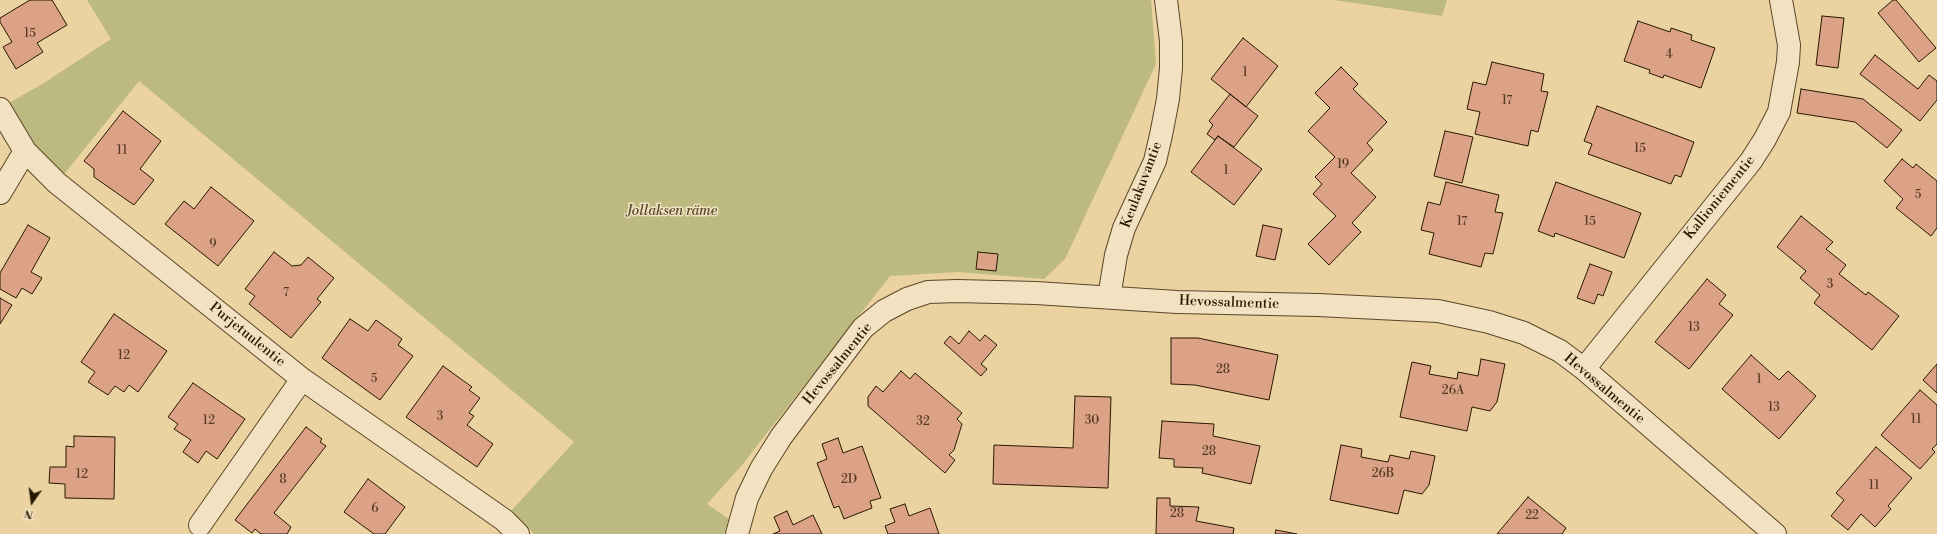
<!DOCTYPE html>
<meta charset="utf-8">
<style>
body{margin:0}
#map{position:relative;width:1937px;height:534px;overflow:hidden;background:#ebd2a1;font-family:"Libre Bodoni",serif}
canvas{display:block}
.north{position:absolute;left:12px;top:482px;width:40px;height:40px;-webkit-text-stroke:3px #f2e2c2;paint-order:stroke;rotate:194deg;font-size:11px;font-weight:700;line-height:16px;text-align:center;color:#291800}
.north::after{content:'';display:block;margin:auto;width:14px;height:18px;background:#291800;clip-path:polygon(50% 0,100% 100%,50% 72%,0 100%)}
</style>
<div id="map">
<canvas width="1937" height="534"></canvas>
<div class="north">N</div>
</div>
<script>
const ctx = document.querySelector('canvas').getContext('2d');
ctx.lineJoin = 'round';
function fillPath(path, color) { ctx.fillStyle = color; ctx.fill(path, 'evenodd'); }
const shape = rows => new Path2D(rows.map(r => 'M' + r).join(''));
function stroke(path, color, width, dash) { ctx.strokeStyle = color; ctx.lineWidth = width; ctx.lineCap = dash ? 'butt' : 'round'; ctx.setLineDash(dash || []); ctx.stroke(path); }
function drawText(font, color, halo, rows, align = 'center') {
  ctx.font = font + ' "Libre Bodoni",serif'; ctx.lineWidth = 3; ctx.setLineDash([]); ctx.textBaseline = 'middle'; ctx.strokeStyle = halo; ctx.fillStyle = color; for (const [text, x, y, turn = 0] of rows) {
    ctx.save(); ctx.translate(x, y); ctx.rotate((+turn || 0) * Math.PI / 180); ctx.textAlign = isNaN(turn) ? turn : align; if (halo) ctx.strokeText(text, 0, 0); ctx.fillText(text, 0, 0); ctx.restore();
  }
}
fillPath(shape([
 [87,0,1151,0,1156,64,1065,259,1044,279,958,272,890,276,742,465,707,504,729,519,724,534,534,534,511,511,574,442,139,81,57,183,0,108,44,83,111,39],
 [1334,0,1447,0,1442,16]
]), '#bcba81');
const building = shape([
 [30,0,52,0,67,25,37,43,43,52,16,69,3,47,12,42,0,22,0,18,30,0],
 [1893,0,1896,0,1936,48,1919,62,1878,13,1893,0],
 [1822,16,1844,18,1838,68,1816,65,1822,16],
 [1638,21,1670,32,1671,28,1692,35,1691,40,1715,48,1701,88,1664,75,1663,78,1649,73,1650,70,1624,61,1638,21],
 [1243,38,1278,66,1246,107,1211,79,1243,38],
 [1875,55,1918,89,1929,75,1937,81,1937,100,1920,121,1860,74,1875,55],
 [1492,62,1544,74,1541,91,1548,92,1538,132,1531,130,1528,146,1475,134,1480,112,1467,109,1473,82,1486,85,1492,62],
 [1341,67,1358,84,1353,89,1387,122,1367,143,1373,150,1351,173,1376,197,1352,223,1361,232,1329,265,1308,244,1336,216,1313,194,1322,184,1315,177,1335,157,1308,131,1330,108,1315,93,1341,67],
 [1801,89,1863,99,1902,130,1887,148,1855,122,1797,113,1801,89],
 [1230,94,1258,116,1234,147,1218,136,1215,140,1207,134,1213,125,1209,121,1230,94],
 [1597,106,1694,142,1681,177,1675,175,1671,184,1588,154,1592,144,1584,141,1597,106],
 [123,111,161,141,140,169,154,180,134,205,94,177,94,169,84,161,123,111],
 [1445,131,1473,137,1462,183,1434,176,1445,131],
 [1218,136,1262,169,1234,205,1191,172,1218,136],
 [1902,159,1913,168,1916,164,1937,181,1937,228,1931,236,1896,208,1903,199,1884,181,1902,159],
 [1446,182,1499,195,1495,212,1503,213,1493,254,1485,253,1481,267,1429,254,1434,233,1421,230,1428,202,1440,205,1446,182],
 [1556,182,1641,213,1624,258,1555,233,1554,237,1538,231,1556,182],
 [211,187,254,221,218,266,165,224,184,201,194,209,211,187],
 [1801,216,1833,242,1826,249,1846,265,1839,274,1866,295,1868,292,1899,316,1872,350,1814,303,1820,295,1800,278,1806,271,1777,247,1801,216],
 [28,225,50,238,31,272,42,278,32,294,22,288,16,298,0,289,0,273,28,225],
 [1263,225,1282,229,1275,260,1256,256,1263,225],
 [274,252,292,266,301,265,308,257,334,278,317,299,321,302,291,338,249,304,255,296,245,289,274,252],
 [978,252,998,254,996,271,976,269,978,252],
 [1590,264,1612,272,1603,296,1598,294,1594,304,1577,298,1590,264],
 [1707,279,1726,295,1719,304,1733,315,1689,369,1655,342,1707,279],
 [0,298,12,305,0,324,0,298],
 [114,314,167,351,138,392,129,385,124,392,115,386,108,395,88,382,95,372,81,362,114,314],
 [350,319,368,331,376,320,402,339,398,345,413,356,380,400,322,358,350,319],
 [969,331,980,341,985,335,997,345,981,364,987,369,981,376,944,343,950,336,959,344,969,331],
 [1171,338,1198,338,1278,355,1269,400,1195,385,1171,384,1171,338],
 [1751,355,1779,380,1788,371,1816,396,1779,439,1722,389,1751,355],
 [1481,359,1505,364,1497,402,1490,411,1472,407,1467,431,1400,417,1412,362,1431,366,1429,374,1457,379,1458,372,1478,376,1481,359],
 [1937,364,1937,393,1923,380,1937,364],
 [443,366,472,387,469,390,480,398,469,413,474,416,467,425,493,444,477,467,406,417,443,366],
 [901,371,910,379,915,373,962,413,957,419,962,424,954,450,949,455,955,460,945,473,868,406,868,397,876,386,883,392,901,371],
 [193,383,245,419,217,459,206,451,198,463,183,452,191,440,174,429,178,424,168,417,193,383],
 [1920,390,1937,405,1937,444,1932,449,1935,452,1920,469,1881,435,1920,390],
 [1075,396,1111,397,1108,488,993,484,994,445,1073,448,1075,396],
 [1162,421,1214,424,1213,436,1260,446,1251,484,1202,473,1203,468,1174,467,1174,459,1159,458,1162,421],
 [306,427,322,439,320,442,326,446,274,513,291,527,287,534,261,534,255,529,252,533,235,520,306,427],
 [74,436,115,437,114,499,65,498,65,484,49,483,50,467,66,467,66,446,74,447,74,436],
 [838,438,843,453,862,446,881,498,870,501,872,508,844,519,839,506,834,508,817,463,827,459,822,444,838,438],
 [1341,445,1362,449,1361,457,1388,462,1390,455,1409,459,1411,451,1435,456,1429,485,1422,494,1404,490,1398,514,1330,500,1341,445],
 [1876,447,1912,478,1888,506,1891,509,1875,527,1861,514,1848,530,1831,516,1844,500,1836,493,1876,447],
 [368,479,405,507,385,534,374,534,344,512,368,479],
 [1528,497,1566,528,1562,534,1497,534,1528,497],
 [1157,498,1170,498,1170,506,1199,507,1196,521,1234,528,1233,534,1156,534,1157,498],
 [905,504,909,516,930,508,939,534,888,534,885,526,895,522,890,509,905,504],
 [787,511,793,525,813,515,822,534,773,534,780,531,774,517,787,511],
 [1276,530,1297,534,1275,534,1276,530]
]);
fillPath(building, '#dba288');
stroke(building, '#291800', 1);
const minor = shape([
 [0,109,25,151,57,183,302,379,504,520,518,534],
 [0,193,25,151],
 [1109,297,1116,255,1124,228,1155,161,1161,135,1168,99,1171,68,1171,41,1166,0],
 [1584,369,1751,161,1765,139,1779,112,1788,62,1789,45,1781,0],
 [200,525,302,379],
 [737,534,747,498,761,469,781,437,863,328,884,311,907,299,928,292,957,291,1036,293,1177,302,1318,305,1438,311,1489,322,1524,333,1560,351,1584,369,1775,534]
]);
stroke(minor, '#5a4628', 24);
stroke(minor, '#f2e2c2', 22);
drawText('12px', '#563a22', null, [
 ["15",30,34],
 ["4",1669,55],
 ["1",1245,73],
 ["17",1507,101],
 ["15",1640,149],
 ["11",122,151],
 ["19",1343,165],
 ["1",1226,171],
 ["5",1918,195],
 ["17",1462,222],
 ["15",1590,222],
 ["9",213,245],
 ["3",1830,285],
 ["7",286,293],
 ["13",1694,328],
 ["12",124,356],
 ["28",1223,370],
 ["5",374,379],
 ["1",1759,380],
 ["26A",1453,391],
 ["13",1774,408],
 ["3",440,417],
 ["11",1916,420],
 ["12",209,421],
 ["30",1092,421],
 ["32",923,422],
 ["28",1209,452],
 ["26B",1383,474],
 ["12",82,475],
 ["8",283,480],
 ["2D",849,480],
 ["11",1874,486],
 ["6",375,509],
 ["28",1177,514],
 ["22",1532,516]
]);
drawText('14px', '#291800', '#f2e2c2', [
 ["Keulakuvantie",1142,185,-69],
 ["Kallioniementie",1720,198,-51],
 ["Hevossalmentie",1229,303,2],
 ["Purjetuulentie",247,335,39],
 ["Hevossalmentie",838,364,-51],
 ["Hevossalmentie",1604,389,40]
]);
drawText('italic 14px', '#554927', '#f2e2c2', [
 ["Jollaksen räme",672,212]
]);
</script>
